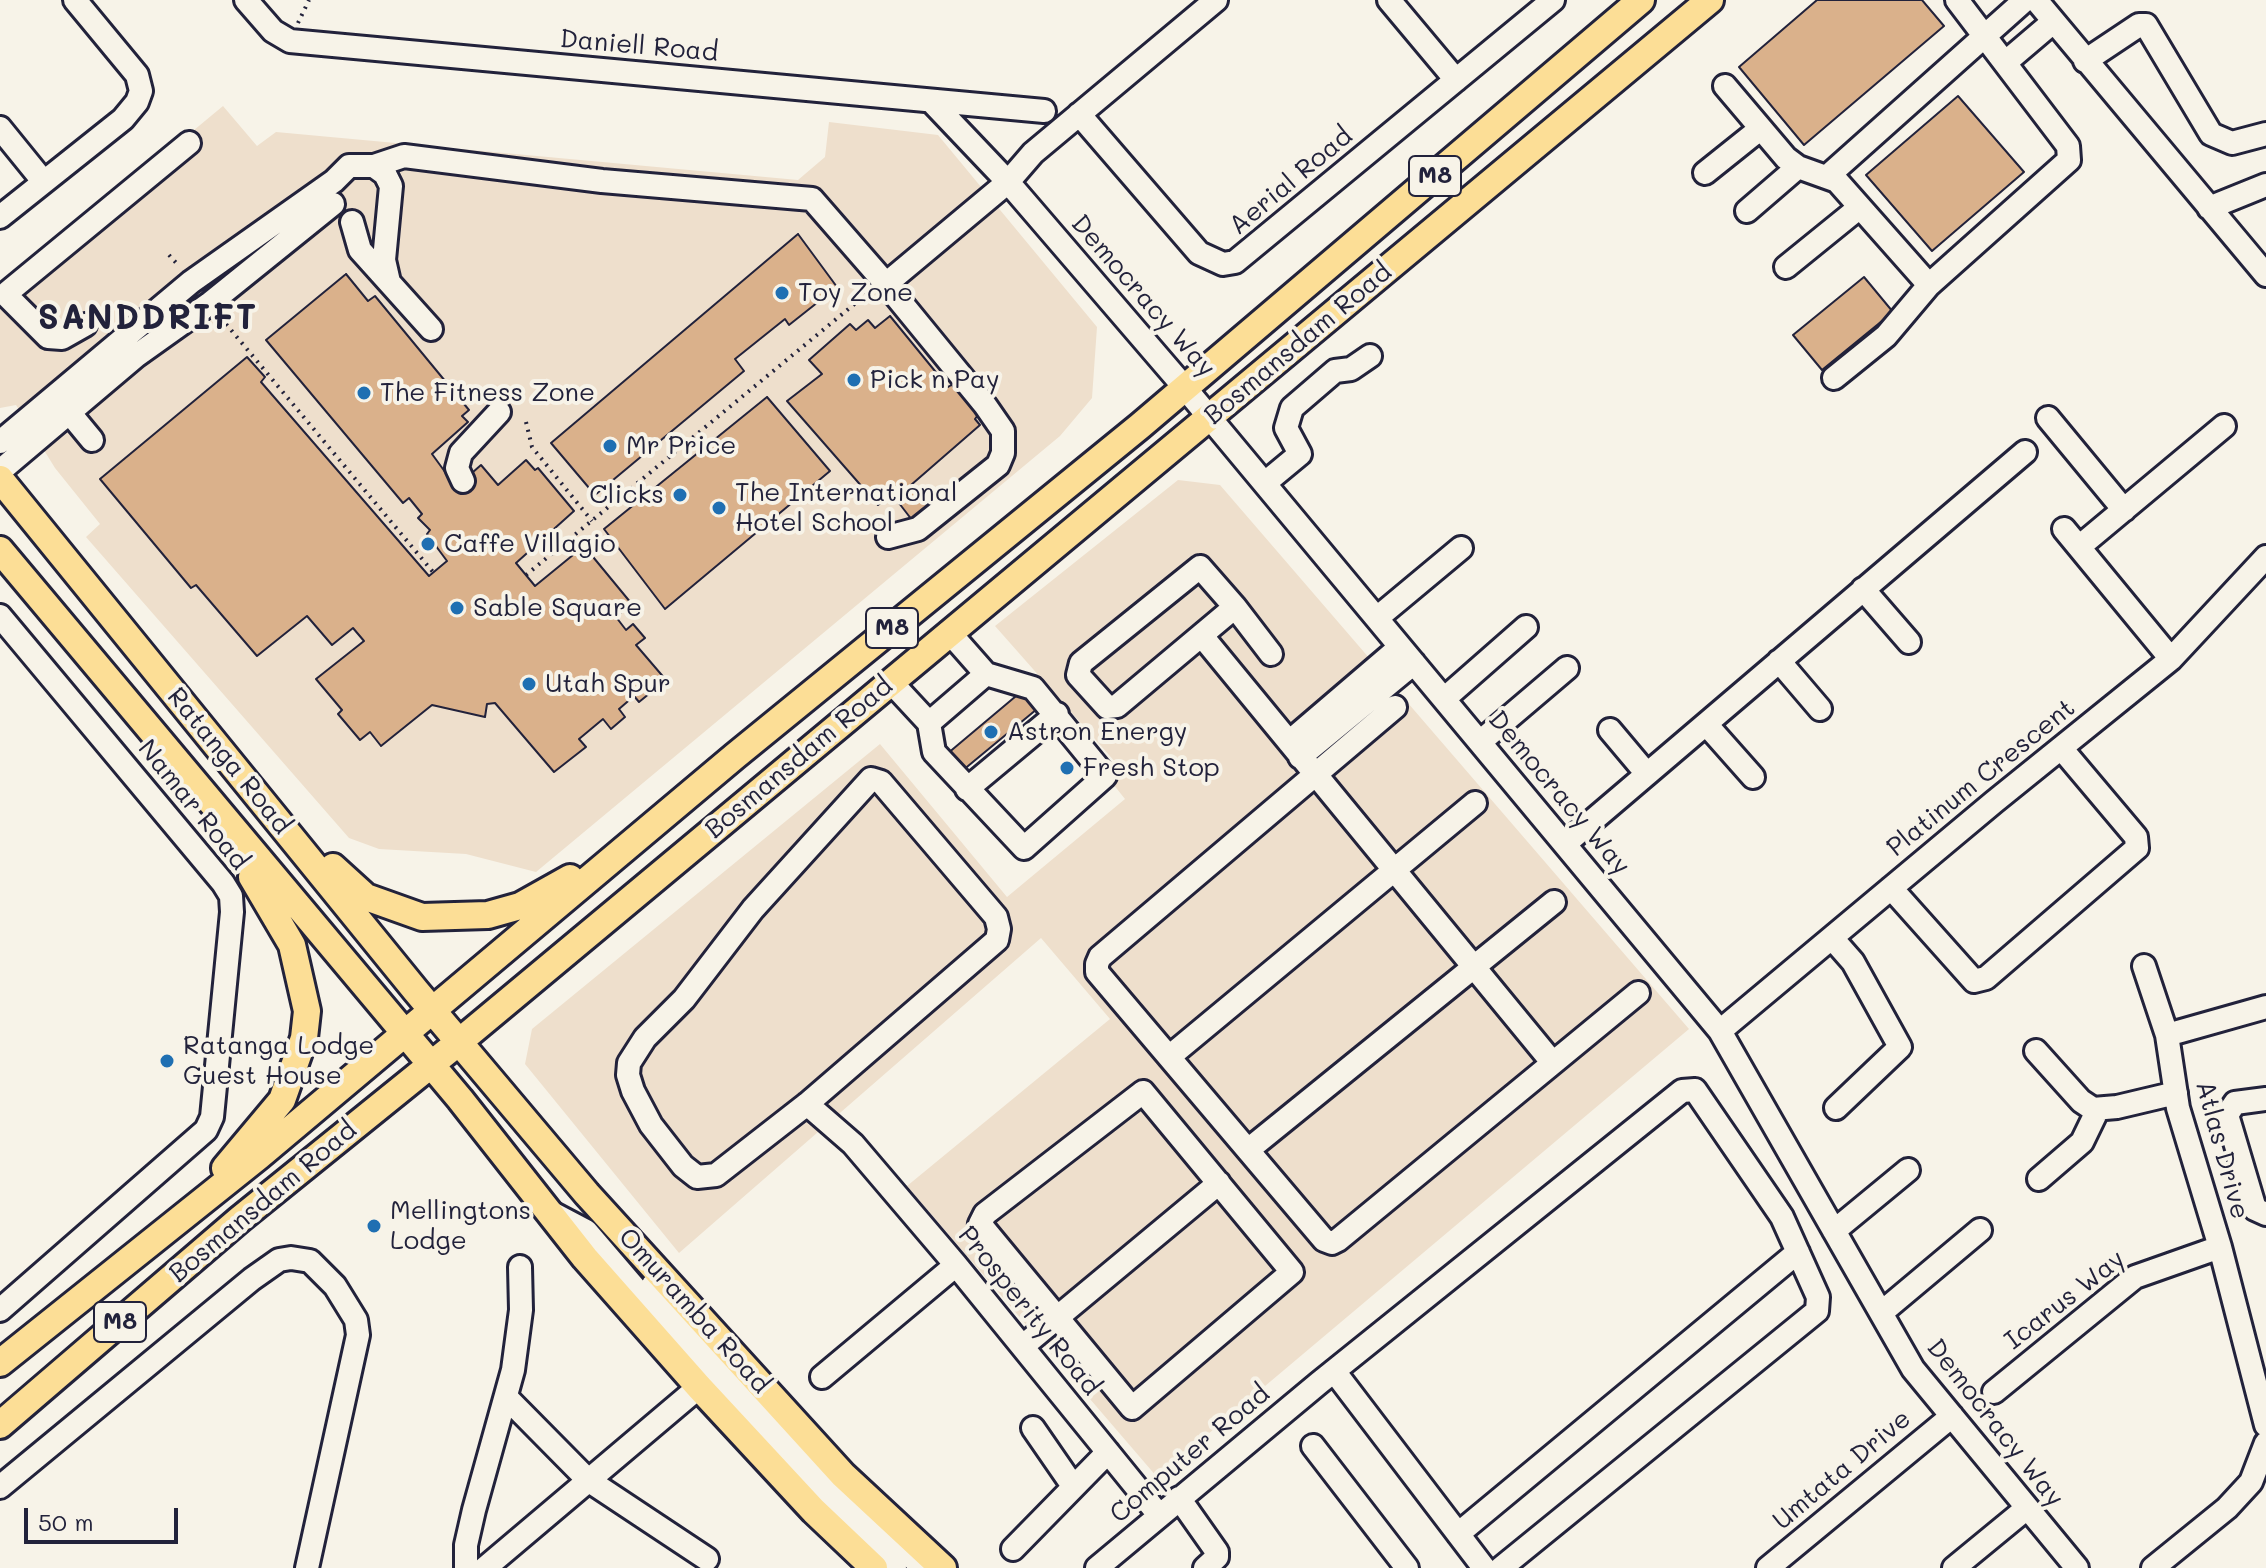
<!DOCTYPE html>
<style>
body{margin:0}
#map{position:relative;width:2266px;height:1568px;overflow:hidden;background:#f7f3e8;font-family:Mali,sans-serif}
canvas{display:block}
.scale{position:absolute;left:24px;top:1508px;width:154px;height:36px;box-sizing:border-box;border:4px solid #22223b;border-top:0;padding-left:10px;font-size:24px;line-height:28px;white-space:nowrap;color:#22223b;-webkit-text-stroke:6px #f7f3e8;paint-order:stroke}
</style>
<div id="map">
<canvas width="2266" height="1568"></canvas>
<div class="scale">50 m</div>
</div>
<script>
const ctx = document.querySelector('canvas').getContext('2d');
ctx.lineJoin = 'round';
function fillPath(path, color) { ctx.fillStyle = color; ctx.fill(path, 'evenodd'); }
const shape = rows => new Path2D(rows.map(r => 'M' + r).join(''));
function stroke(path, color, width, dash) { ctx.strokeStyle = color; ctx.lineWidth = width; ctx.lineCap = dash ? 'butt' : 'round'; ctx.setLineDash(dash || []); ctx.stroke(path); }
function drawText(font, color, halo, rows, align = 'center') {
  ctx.font = font + ' Mali,sans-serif'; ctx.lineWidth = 8; ctx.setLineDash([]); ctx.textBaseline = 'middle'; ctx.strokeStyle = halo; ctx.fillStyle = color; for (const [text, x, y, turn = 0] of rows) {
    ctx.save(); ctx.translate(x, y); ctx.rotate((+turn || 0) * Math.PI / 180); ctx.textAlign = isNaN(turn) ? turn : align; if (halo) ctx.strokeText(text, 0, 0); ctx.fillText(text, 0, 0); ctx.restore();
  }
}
fillPath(shape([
 [223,106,257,146,276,132,798,180,825,157,829,122,938,135,1097,327,1092,398,1060,436,536,872,466,854,379,849,349,838,86,537,100,524,55,468,16,405,0,408,0,291],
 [1178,480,1220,485,1689,1029,1157,1477,907,1186,1110,1019,1041,938,679,1253,525,1064,532,1029,880,744,1007,897,1125,799,1113,784,1124,772,995,626]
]), '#eedfcc');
const building = shape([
 [1817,0,1922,0,1944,26,1804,145,1739,67,1817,0],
 [1958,96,2024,172,1932,251,1866,175,1958,96],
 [798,234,837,287,789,325,785,319,735,359,744,371,595,495,551,443,798,234],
 [346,274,368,301,375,296,469,410,462,416,468,422,432,454,456,487,481,465,498,485,526,460,535,470,538,468,574,511,516,563,535,586,584,546,631,603,616,617,626,630,633,624,645,638,636,645,666,680,639,702,634,696,619,709,625,717,611,729,603,719,579,739,586,747,554,772,495,703,487,704,485,717,432,705,381,746,370,732,360,740,338,714,342,710,316,679,364,641,353,628,332,645,307,616,257,656,196,585,191,588,100,479,247,357,265,377,261,382,429,576,447,561,427,534,430,530,418,518,422,514,409,498,403,503,266,340,346,274],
 [1864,277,1893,312,1822,370,1793,335,1864,277],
 [890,316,948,387,953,384,978,415,975,419,980,425,911,485,929,507,912,520,892,494,878,505,787,401,822,374,809,360,850,324,856,330,868,320,875,328,890,316],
 [767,397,830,471,665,609,604,529,767,397],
 [1022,691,1037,709,962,771,947,754,1022,691]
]);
fillPath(building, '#dab18b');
stroke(building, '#22223b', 2);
const minor = shape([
 [246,0,273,31,290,41,1044,111],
 [1389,0,1456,80],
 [2036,0,2266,275],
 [2085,61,2139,25,2146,25,2211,134,2232,143,2266,134],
 [2006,62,2053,22],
 [1725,86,1786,158,1798,167,1837,181,1929,285],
 [932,102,1008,182,1185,388,1720,1031,1913,1369,2077,1568],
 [1079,114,1199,253,1223,264,1235,262,1553,0],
 [0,128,43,181],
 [374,166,404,156,602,181,812,199,886,284],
 [1705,173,1760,129],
 [1829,175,2025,0],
 [2209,208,2266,185],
 [1747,211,1798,167],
 [0,217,123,119,137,102,141,91,137,75,75,0],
 [352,222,360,250,431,329],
 [1786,267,1860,207],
 [85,325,62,338,48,337,8,297,8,292,189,143],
 [1834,378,1886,336,1929,285,2069,160,2068,146,1957,0],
 [59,400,92,440],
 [2048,418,2124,510],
 [0,442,191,282,334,181,349,166,374,166,385,174,391,186,384,260,389,282],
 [0,471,136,356,209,304,333,204],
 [463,481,457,468,461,453,499,412],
 [1265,483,1300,454,1286,428,1292,408,1335,371,1351,369,1370,356],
 [2064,529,2171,659],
 [888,537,918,529,998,465,1003,453,1003,431,985,405,886,284,1008,182,1033,153,1216,0],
 [2079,547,2224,426],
 [1200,567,1235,607,1117,706,1107,707,1078,675,1081,663,1200,567],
 [1863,589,1909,642],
 [1235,607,1271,654],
 [0,616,223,883,231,896,232,912,212,1117,206,1130,0,1310],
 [1377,618,1461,548],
 [1202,636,1552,1062],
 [1779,661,1820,709],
 [891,682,929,723,934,752,1024,848,1105,776,1033,688,986,674],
 [1444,699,1526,627],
 [1395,707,1100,957,1097,964,1097,972,1324,1240,1332,1243,1338,1240,1638,993],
 [929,723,986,674,949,632],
 [1706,724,1753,777],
 [1610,730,1647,774],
 [1289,742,1400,647],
 [1480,742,1567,668],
 [1300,757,1414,663],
 [871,779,881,782,996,917,999,929,997,940,807,1104,716,1175,697,1177,683,1166,651,1125,633,1091,628,1075,629,1063,645,1038,684,999,753,909,871,779],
 [967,789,1057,714],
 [1565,844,2025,452],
 [1891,888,1974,981,1986,978,2137,848,2136,837,2061,748],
 [1832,938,1853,962,1900,1047,1836,1108],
 [2144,966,2167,1035,2178,1108,2220,1247,2266,1425],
 [1720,1031,1994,802,2171,659,2266,557],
 [2167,1035,2266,1007],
 [2036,1051,2081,1101,2093,1109,2117,1107,2176,1093],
 [1169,1057,1475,803],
 [1143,1092,1292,1272,1132,1408,980,1224,985,1214,1143,1092],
 [2266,1099,2235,1103,2227,1115,2255,1209,2266,1214],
 [807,1104,853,1144,956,1265,1159,1515],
 [1248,1150,1554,902],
 [2039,1179,2082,1142,2098,1109],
 [550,1212,586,1231,710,1376,895,1568],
 [1834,1231,1908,1170],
 [653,1285,797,1446,923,1568],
 [1881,1313,1980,1230],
 [1023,1346,1219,1183],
 [1334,1371,1484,1568],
 [822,1377,956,1265],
 [1994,1392,2135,1277,2220,1247],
 [508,1399,588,1480,707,1559],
 [1033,1428,1073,1486],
 [1313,1446,1407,1568],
 [0,1487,252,1279,279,1260,291,1258,310,1261,335,1286,356,1320,358,1335,307,1568],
 [1179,1498,1217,1552,1217,1557,1205,1568],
 [1458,1534,1798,1252],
 [1013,1549,1108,1452],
 [466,1568,466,1545,474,1510,513,1370,521,1310,520,1267],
 [485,1568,699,1387],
 [1097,1568,1319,1383,1682,1091,1695,1090,1782,1217,1818,1297,1817,1311,1501,1568],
 [1768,1568,1952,1416],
 [1954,1568,2027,1508],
 [2153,1568,2227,1508,2251,1482,2266,1443]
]);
const major = shape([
 [0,479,416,991,587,1194,843,1475,943,1568],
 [0,550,460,1099,585,1258,699,1387,814,1511,874,1568],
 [333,867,366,897,422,917,488,915,520,906,570,878],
 [225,1168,282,1100,304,1038,307,1011,292,945,252,877],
 [0,1363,259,1156,735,756,1140,426,1641,0],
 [0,1425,240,1219,459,1042,1710,0]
]);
stroke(minor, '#22223b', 28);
stroke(major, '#22223b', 32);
stroke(shape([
 [298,23,309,0],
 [169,255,178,265],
 [221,318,433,572],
 [526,422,532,447,592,521],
 [526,575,869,292]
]), '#22223b', 4, [2, 6]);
stroke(minor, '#f7f3e8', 22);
stroke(major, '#fcde96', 26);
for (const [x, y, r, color] of [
 [782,293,8,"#1f6fb2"],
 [854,380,8,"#1f6fb2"],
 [364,393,8,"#1f6fb2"],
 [610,446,8,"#1f6fb2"],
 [680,495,8,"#1f6fb2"],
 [719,508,8,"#1f6fb2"],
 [428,544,8,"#1f6fb2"],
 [457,608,8,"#1f6fb2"],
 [529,684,8,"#1f6fb2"],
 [991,732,8,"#1f6fb2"],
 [1067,768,8,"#1f6fb2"],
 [167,1061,8,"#1f6fb2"],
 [374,1226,8,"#1f6fb2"]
]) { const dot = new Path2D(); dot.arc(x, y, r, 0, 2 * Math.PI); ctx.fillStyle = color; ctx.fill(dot); stroke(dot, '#f7f3e8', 3); }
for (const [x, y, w] of [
 [1435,176,52],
 [892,628,52],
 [120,1322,52]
]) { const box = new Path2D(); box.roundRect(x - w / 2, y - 20, w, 40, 6); ctx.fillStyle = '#f7f3e8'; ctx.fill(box); stroke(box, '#22223b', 2); }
drawText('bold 24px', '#22223b', null, [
 ["M8",1435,176],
 ["M8",892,628],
 ["M8",120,1322]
]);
drawText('26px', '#22223b', '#f7f3e8', [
 ["Daniell Road",639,46,5],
 ["Aerial Road",1291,181,-40],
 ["Democracy Way",1143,296,49],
 ["Bosmansdam Road",1298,344,-40],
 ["Bosmansdam Road",799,758,-40],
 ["Ratanga Road",229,761,51],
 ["Platinum Crescent",1981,778,-39],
 ["Democracy Way",1559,793,50],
 ["Namar Road",193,805,51],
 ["Atlas Drive",2222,1150,75],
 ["Bosmansdam Road",263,1202,-40],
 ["Icarus Way",2065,1300,-38],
 ["Omuramba Road",694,1311,48],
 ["Prosperity Road",1029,1311,51],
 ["Democracy Way",1995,1423,52],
 ["Computer Road",1190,1454,-40],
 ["Umtata Drive",1842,1470,-40]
]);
drawText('26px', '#22223b', '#f7f3e8', [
 ["Toy Zone",798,293],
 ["Pick n Pay",870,380],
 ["The Fitness Zone",380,393],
 ["Mr Price",626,446],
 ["The International",735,493],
 ["Hotel School",735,523],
 ["Clicks",664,495,"right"],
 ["Caffe Villagio",444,544],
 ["Sable Square",473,608],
 ["Utah Spur",545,684],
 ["Astron Energy",1007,732],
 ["Fresh Stop",1083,768],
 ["Ratanga Lodge",183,1046],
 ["Guest House",183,1076],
 ["Mellingtons",390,1211],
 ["Lodge",390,1241]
], 'left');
ctx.letterSpacing = '2px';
drawText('bold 34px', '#22223b', '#f7f3e8', [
 ["SANDDRIFT",148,319]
]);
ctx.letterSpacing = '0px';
</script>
